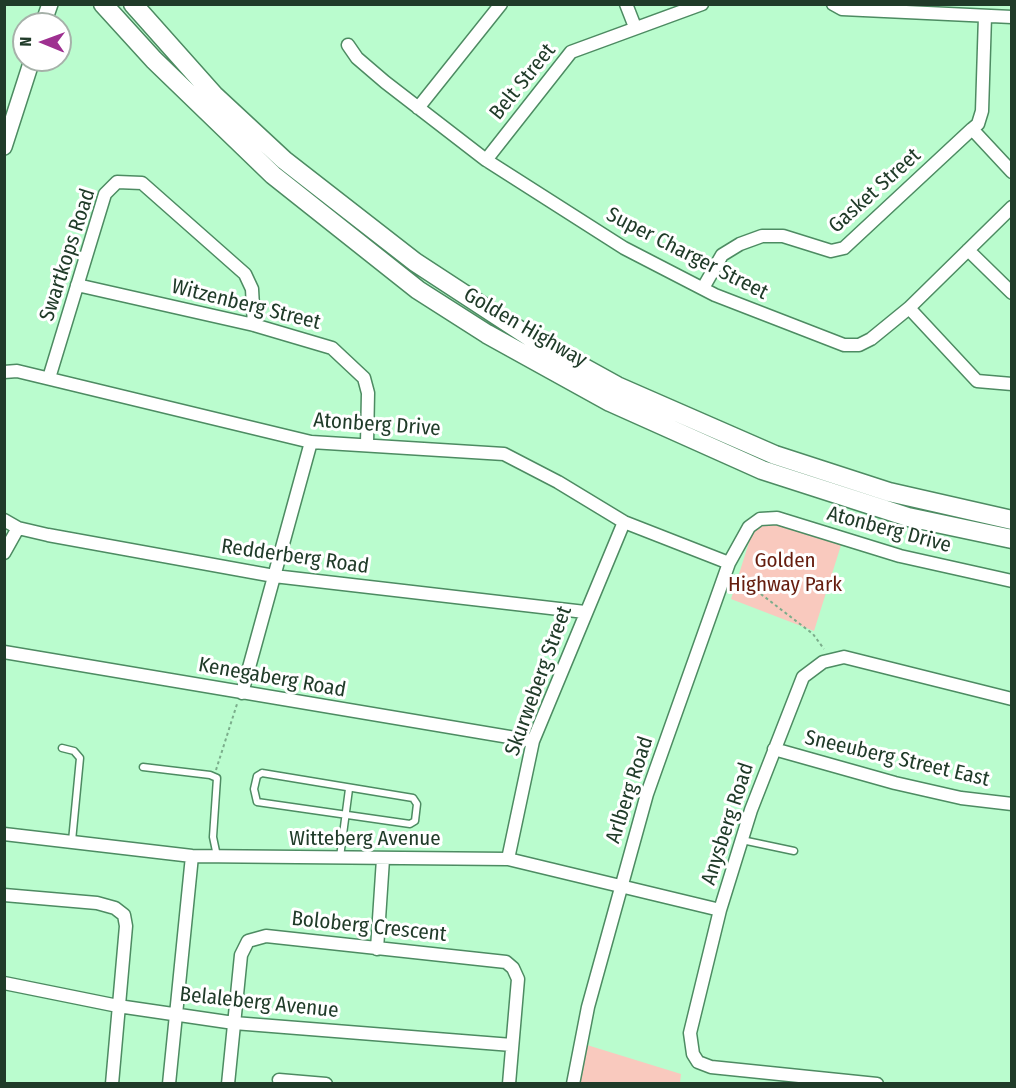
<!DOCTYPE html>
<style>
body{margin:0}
#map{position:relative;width:1016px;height:1088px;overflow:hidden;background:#bafcce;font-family:"Fira Sans Condensed",sans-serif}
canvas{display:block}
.frame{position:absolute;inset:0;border:6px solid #203b29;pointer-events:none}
.north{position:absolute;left:12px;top:12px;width:60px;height:60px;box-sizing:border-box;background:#fff;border:2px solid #a6b1a9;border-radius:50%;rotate:271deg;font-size:16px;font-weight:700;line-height:24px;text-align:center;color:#203b29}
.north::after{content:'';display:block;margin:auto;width:21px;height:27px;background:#9e3090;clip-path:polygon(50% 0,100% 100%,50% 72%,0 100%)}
</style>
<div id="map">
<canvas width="1016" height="1088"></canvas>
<div class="frame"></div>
<div class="north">N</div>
</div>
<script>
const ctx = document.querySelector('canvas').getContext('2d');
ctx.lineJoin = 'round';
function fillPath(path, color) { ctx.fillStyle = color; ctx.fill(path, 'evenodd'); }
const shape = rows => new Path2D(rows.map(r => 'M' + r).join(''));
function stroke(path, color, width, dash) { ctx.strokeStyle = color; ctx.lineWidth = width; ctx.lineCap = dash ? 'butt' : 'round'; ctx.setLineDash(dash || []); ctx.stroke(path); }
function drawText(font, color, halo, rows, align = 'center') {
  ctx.font = font + ' "Fira Sans Condensed",sans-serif'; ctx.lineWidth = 6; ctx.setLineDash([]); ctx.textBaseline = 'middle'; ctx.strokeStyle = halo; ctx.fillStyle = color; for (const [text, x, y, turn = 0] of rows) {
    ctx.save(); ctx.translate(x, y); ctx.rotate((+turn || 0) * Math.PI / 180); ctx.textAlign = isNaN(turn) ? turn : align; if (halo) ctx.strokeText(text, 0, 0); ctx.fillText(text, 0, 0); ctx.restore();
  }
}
fillPath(shape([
 [765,524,783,524,842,542,814,631,731,599,752,533],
 [587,1045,681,1074,680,1083,580,1084]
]), '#f9c9be');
const service = shape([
 [62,748,74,751,80,758,72,841],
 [143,767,210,775,217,778,213,837,217,856],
 [262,773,413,798,417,804,415,821,410,824,257,802,254,789,257,776,262,773],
 [742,840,794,851],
 [340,857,349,789]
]);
const minor = shape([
 [626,4,635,27],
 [833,4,842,9,1012,17],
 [348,45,357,58,385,82,486,160,624,248,715,295,844,345,859,345,871,339,909,308,1012,207],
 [418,108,501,4],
 [972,129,1012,172],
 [486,160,571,52,702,4],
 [968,250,1012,293],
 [77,285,254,325,332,348,364,378,368,393,367,444],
 [703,288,722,255,740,244,762,236,783,236,831,251,844,248,972,129,978,124,982,111,985,16],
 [909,308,977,381,1012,384],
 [4,372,17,371,311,442,504,454,558,482,624,522,729,563],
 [49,378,105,194,117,182,142,183,245,274,252,289,254,325],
 [4,520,18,528,48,535,274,576,585,612],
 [4,553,18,528],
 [4,652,533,741],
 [242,693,311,442],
 [774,749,895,783,961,798,1012,804],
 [4,834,192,856,508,859,720,910],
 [508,859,533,741,624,522],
 [4,895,97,903,115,908,124,915,126,926,112,1084],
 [377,949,383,859],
 [4,983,118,1006,234,1023,512,1045],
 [279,1080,326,1084],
 [169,1084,192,856],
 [228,1084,241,955,248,941,266,936,506,962,513,968,518,979,509,1084],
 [573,1084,588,1007,647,794,729,563,749,527,760,519,777,518,900,556,1012,581],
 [877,1084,711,1067,698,1062,693,1054,690,1033,720,910,751,810,803,677,823,662,844,657,1012,699]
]);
const tertiary = shape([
 [43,24,50,4],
 [4,147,32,60]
]);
const primary = shape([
 [103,4,154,60,273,175,418,290,487,334,610,402,762,470,908,517,1012,539],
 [133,4,214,95,284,160,415,262,539,343,617,386,775,455,889,492,1012,520]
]);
stroke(service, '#4d8b62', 9);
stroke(minor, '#4d8b62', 15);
stroke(tertiary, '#4d8b62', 18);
stroke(primary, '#4d8b62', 21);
stroke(shape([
 [735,579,753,588,813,634,824,649],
 [216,770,237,704]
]), '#7bad8b', 2, [3, 3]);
stroke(service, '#fff', 6);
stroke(minor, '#fff', 12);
stroke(tertiary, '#fff', 15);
stroke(primary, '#fff', 18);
drawText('21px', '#203b29', '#fff', [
 ["Belt Street",523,82,-51],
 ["Gasket Street",875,191,-42],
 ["Super Charger Street",687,254,27],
 ["Swartkops Road",68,255,-72],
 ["Witzenberg Street",246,305,14],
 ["Golden Highway",525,328,30],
 ["Atonberg Drive",377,425,4],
 ["Atonberg Drive",889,530,15],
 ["Redderberg Road",295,557,8],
 ["Kenegaberg Road",272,678,10],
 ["Skurweberg Street",539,681,-70],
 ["Sneeuberg Street East",897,759,13],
 ["Arlberg Road",630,790,-72],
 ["Anysberg Road",728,824,-72],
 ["Witteberg Avenue",365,839],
 ["Boloberg Crescent",369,927,6],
 ["Belaleberg Avenue",259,1003,6]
]);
drawText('21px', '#651d0e', '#fff', [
 ["Golden",785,561],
 ["Highway Park",785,585]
]);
</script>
